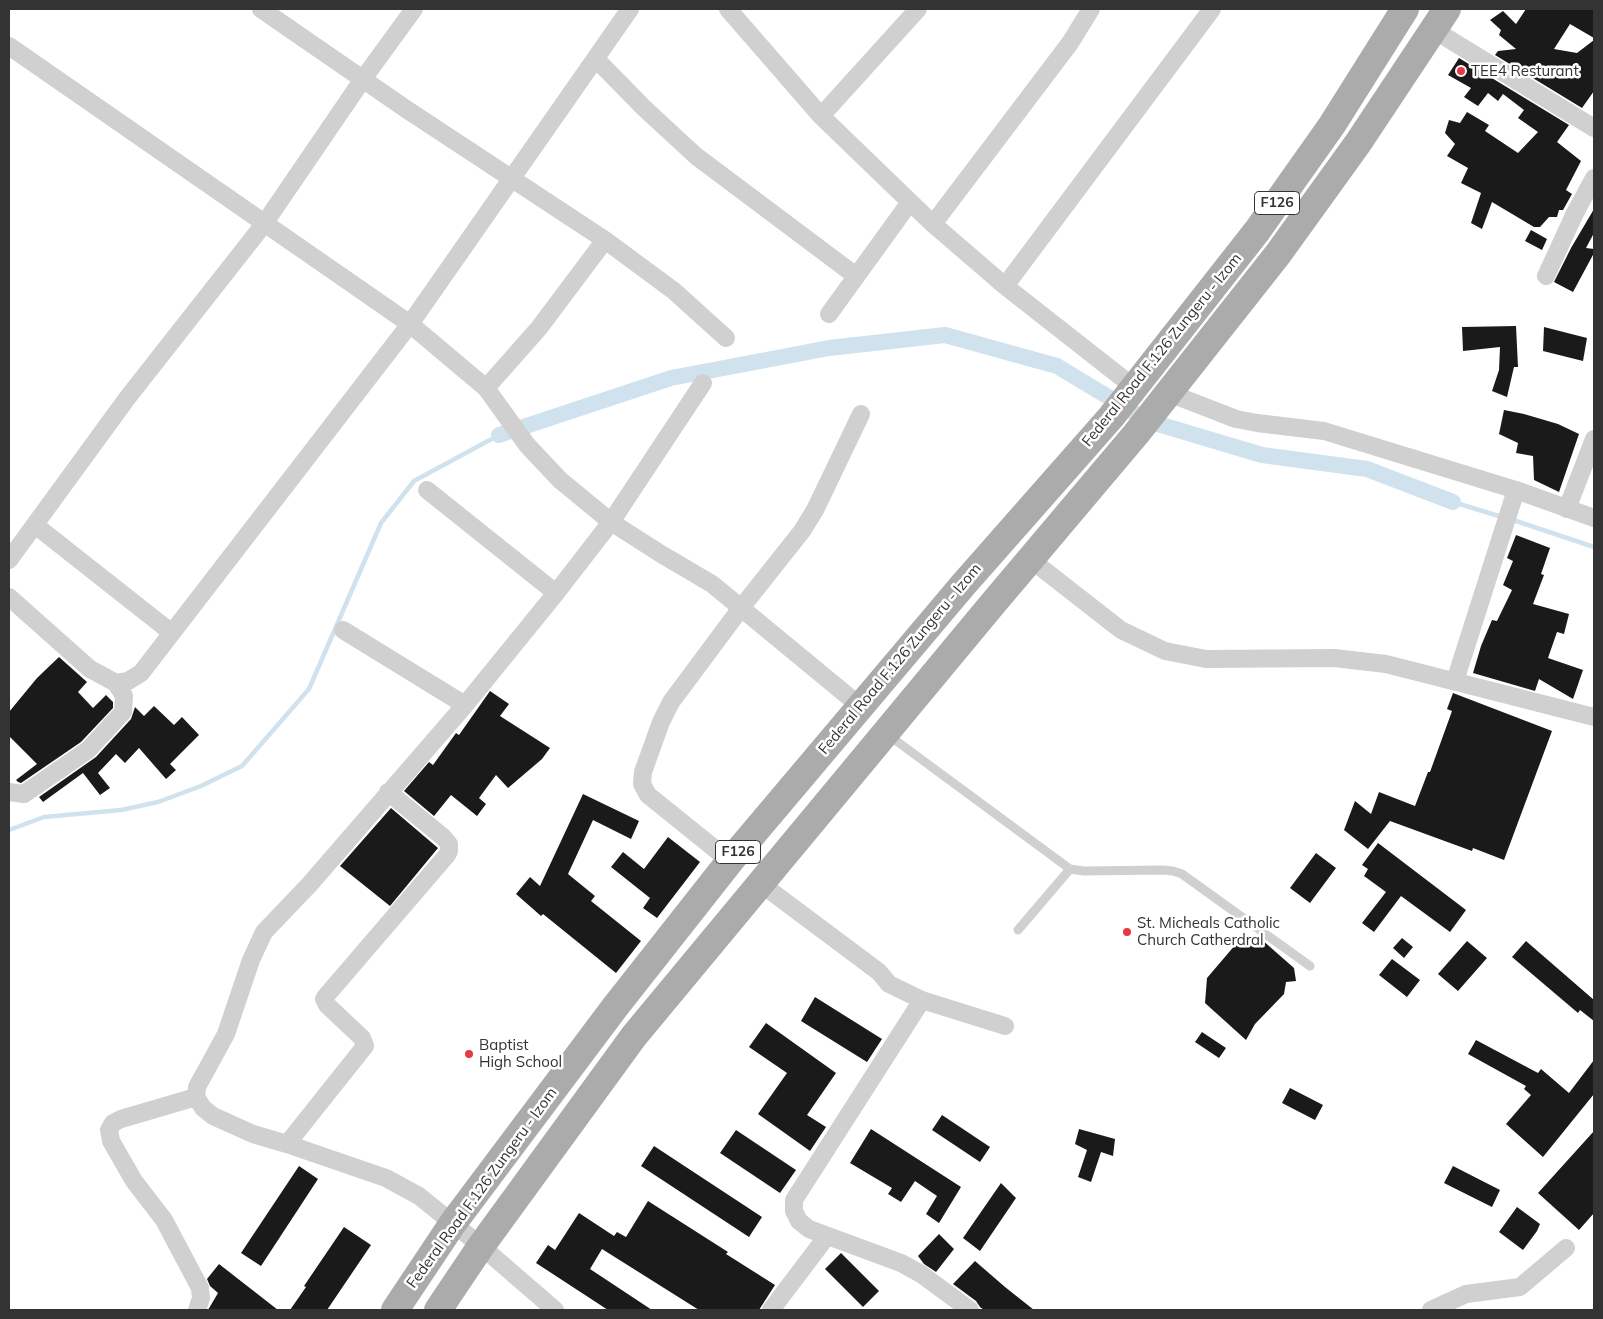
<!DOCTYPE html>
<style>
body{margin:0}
#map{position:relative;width:1603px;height:1319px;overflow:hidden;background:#fff;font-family:Mulish,sans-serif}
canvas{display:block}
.frame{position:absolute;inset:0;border:10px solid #333;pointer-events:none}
</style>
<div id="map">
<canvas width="1603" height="1319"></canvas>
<div class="frame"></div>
</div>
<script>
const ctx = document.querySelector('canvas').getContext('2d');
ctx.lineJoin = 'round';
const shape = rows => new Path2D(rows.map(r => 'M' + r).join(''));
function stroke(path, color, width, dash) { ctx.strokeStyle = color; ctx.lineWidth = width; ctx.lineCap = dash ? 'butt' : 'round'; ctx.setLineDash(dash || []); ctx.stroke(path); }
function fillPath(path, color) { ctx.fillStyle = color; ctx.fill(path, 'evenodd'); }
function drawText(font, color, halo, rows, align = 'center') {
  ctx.font = font + ' Mulish,sans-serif'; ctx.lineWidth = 5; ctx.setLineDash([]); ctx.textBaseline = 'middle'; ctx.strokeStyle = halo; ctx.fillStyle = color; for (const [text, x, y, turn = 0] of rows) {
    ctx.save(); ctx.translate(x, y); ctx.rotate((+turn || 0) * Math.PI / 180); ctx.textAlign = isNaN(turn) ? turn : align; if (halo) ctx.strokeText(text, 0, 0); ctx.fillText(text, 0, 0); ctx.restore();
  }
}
stroke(shape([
 [1453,502,1502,517],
 [1510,519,1594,547],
 [9,830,44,817,121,810,158,802,201,786,242,766,309,689,381,523,414,481,499,435]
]), '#cfe2ee', 4.5);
stroke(shape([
 [499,435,671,378,829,348,945,335,1057,366,1148,421,1262,455,1367,469,1453,502]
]), '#cfe2ee', 16);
fillPath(shape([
 [1526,9,1594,9,1594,38,1570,24,1554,49,1577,53,1594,40,1594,91,1582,108,1495,55,1498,51,1516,49,1499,35,1501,30,1490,20,1503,11,1516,24],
 [1459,58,1569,125,1557,142,1581,161,1566,190,1572,194,1563,210,1559,210,1557,217,1549,217,1540,227,1534,227,1492,202,1482,229,1471,223,1481,193,1461,183,1468,168,1447,156,1455,144,1445,133,1449,120,1460,123,1467,112,1489,125,1485,131,1518,153,1538,132,1518,118,1524,110,1503,94,1498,101,1488,93,1478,106,1464,97,1471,88,1448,75],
 [1594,209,1594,233,1586,248,1594,249,1594,253,1573,292,1554,282,1571,248],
 [1531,230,1547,239,1542,250,1525,241],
 [1516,326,1518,367,1514,367,1507,397,1492,391,1499,370,1500,347,1463,351,1462,327],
 [1544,327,1587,338,1583,361,1543,351],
 [1504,410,1524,414,1558,424,1579,434,1559,492,1534,480,1533,456,1516,453,1518,443,1499,434],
 [1516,535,1550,548,1541,574,1544,575,1533,604,1569,614,1564,634,1557,632,1548,658,1583,670,1573,699,1539,679,1535,691,1473,673,1481,646,1492,620,1497,621,1512,590,1503,585,1513,561,1507,558],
 [59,657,87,682,78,692,93,708,106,695,113,702,113,708,81,742,21,783,18,782,16,780,37,764,9,736,9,712,37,678],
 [490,691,509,704,500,716,550,748,542,759,508,788,496,775,479,798,486,804,477,816,451,795,434,816,404,791,429,762,433,765,456,733,459,735],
 [1453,693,1552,731,1504,860,1473,848,1472,851,1390,821,1368,849,1344,830,1355,801,1371,814,1379,792,1415,806,1428,772,1430,772,1452,711,1447,709],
 [154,706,174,725,182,717,199,735,170,764,176,770,166,779,139,748,125,763,116,754,98,773,110,788,100,795,83,773,43,802,39,797,96,757,131,719,135,707,144,716],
 [583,794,639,821,631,839,593,820,568,874,595,896,591,901,641,941,616,973,543,914,541,916,516,894,530,877,540,886],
 [391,808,438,848,390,906,340,866],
 [668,837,700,862,657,918,643,908,650,898,611,867,623,852,644,869],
 [1378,843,1466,910,1450,932,1401,896,1374,932,1362,923,1386,892,1364,876,1368,869,1362,865],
 [1316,853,1336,868,1310,903,1290,888],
 [1402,938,1413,947,1404,958,1393,948],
 [1261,939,1294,968,1296,981,1286,982,1284,994,1255,1024,1246,1040,1205,1003,1207,978,1236,944],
 [1467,941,1487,958,1458,991,1438,974],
 [1526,941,1594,1000,1594,1021,1580,1010,1578,1013,1512,957],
 [1392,959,1420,980,1407,997,1379,975],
 [815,997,882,1039,867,1062,801,1021],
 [766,1023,836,1073,807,1115,826,1127,810,1151,758,1114,787,1073,749,1047],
 [1202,1032,1226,1048,1219,1058,1195,1042],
 [1476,1040,1538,1073,1541,1069,1569,1093,1594,1060,1594,1094,1543,1157,1506,1124,1531,1095,1524,1089,1526,1086,1468,1054],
 [1290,1088,1323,1105,1315,1120,1282,1103],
 [942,1115,990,1147,980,1162,932,1130],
 [871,1129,961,1187,939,1223,926,1214,937,1196,915,1181,901,1202,888,1194,892,1188,850,1163],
 [1079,1129,1115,1139,1113,1156,1101,1152,1091,1182,1078,1177,1087,1150,1075,1144],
 [736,1130,796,1170,780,1193,720,1153],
 [1594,1131,1594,1213,1579,1230,1538,1193],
 [654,1146,762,1217,749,1237,641,1166],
 [299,1166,318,1179,261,1266,241,1253],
 [1453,1166,1500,1190,1492,1207,1444,1183],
 [1001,1183,1016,1198,980,1251,963,1238],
 [648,1201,728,1252,726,1254,775,1285,759,1310,699,1310,602,1249,590,1269,652,1310,608,1310,536,1263,548,1245,555,1250,579,1213,614,1236,617,1232,626,1237],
 [1517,1207,1540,1224,1537,1231,1523,1250,1499,1232],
 [344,1227,371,1245,327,1310,290,1310,306,1287,304,1286],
 [939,1234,954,1249,936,1272,924,1264,918,1256],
 [841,1253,879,1291,863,1307,825,1269],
 [975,1261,1005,1287,1034,1310,984,1310,980,1307,976,1301,953,1284],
 [219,1264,278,1310,208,1310,218,1293,210,1286,207,1279]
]), '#1a1a1a');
stroke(shape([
 [887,734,1070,869,1084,871,1162,870,1173,871,1182,874,1310,966],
 [1018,930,1070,869]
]), '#d0d0d0', 9);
stroke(shape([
 [261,9,406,109,605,240,674,291,726,338],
 [728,9,821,116,933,224,1005,286,1135,388],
 [1434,30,1594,128],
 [9,46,410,324,486,388,527,445,560,480,611,522,661,554,712,584,860,706],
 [596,59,644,108,696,156,856,276],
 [821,116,918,9],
 [933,224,1070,43,1091,9],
 [1546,276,1575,213,1594,178],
 [1005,286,1212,9],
 [829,314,910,202],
 [486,388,539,328,605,240],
 [1169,393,1236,419,1257,423,1324,431,1516,490,1594,518],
 [427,490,556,593],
 [1567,509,1594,439],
 [35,525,172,633],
 [1030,559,1121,630,1165,651,1206,659,1334,658,1386,664,1594,717],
 [9,560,128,397,264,224,363,79,414,9],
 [9,597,90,669,116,683,128,681,141,673,410,324,630,9],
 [343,630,465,705],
 [1455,681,1516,490],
 [9,792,24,794,88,750,123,712,124,696,116,683],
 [730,861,648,795,642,784,643,772,661,722,671,702,741,608,802,531,815,510,861,414],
 [760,883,879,972,889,984,922,1000,1005,1026],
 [922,1000,794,1200,794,1211,799,1221,809,1229,901,1263,921,1274,970,1310],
 [196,1097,121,1119,113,1123,109,1130,111,1141,134,1181,164,1220,200,1288,201,1298,197,1310],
 [287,1144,365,1046,362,1038,327,1005,324,999,326,996,447,855,449,851,449,844,443,837,388,792],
 [555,1310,481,1246,419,1196,386,1178,287,1144,253,1134,213,1116,203,1108,196,1097,197,1087,226,1034,251,960,264,932,309,885,465,705,556,593,611,522,703,383],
 [771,1310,827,1236],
 [1431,1310,1466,1294,1520,1287,1566,1248]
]), '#d0d0d0', 18);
stroke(shape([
 [395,1310,453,1223,615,1007,730,861,963,585,1111,417,1257,231,1332,125,1405,9],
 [438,1310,481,1246,634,1036,990,607,1136,434,1278,254,1358,143,1447,9]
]), '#ababab', 28);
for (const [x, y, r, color] of [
 [1461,71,5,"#e63946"],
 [1127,932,5,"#e63946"],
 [469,1054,5,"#e63946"]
]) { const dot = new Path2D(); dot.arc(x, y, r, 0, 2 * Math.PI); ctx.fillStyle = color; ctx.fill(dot); stroke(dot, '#fff', 2); }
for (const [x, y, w] of [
 [1277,203,45],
 [738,852,45]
]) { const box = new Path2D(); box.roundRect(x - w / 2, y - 11.5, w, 23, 4); ctx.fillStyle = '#fff'; ctx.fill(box); stroke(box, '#333', 1); }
drawText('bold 14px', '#333', null, [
 ["F126",1277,203],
 ["F126",738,852]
]);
drawText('15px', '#333', '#fff', [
 ["TEE4 Resturant",1471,71],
 ["St. Micheals Catholic",1137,923],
 ["Church Catherdral",1137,940],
 ["Baptist",479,1045],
 ["High School",479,1062]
], 'left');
drawText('15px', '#333', '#fff', [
 ["Federal Road F.126 Zungeru - Izom",1162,350,-51],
 ["Federal Road F.126 Zungeru - Izom",900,659,-50],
 ["Federal Road F.126 Zungeru - Izom",482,1188,-54]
]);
</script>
